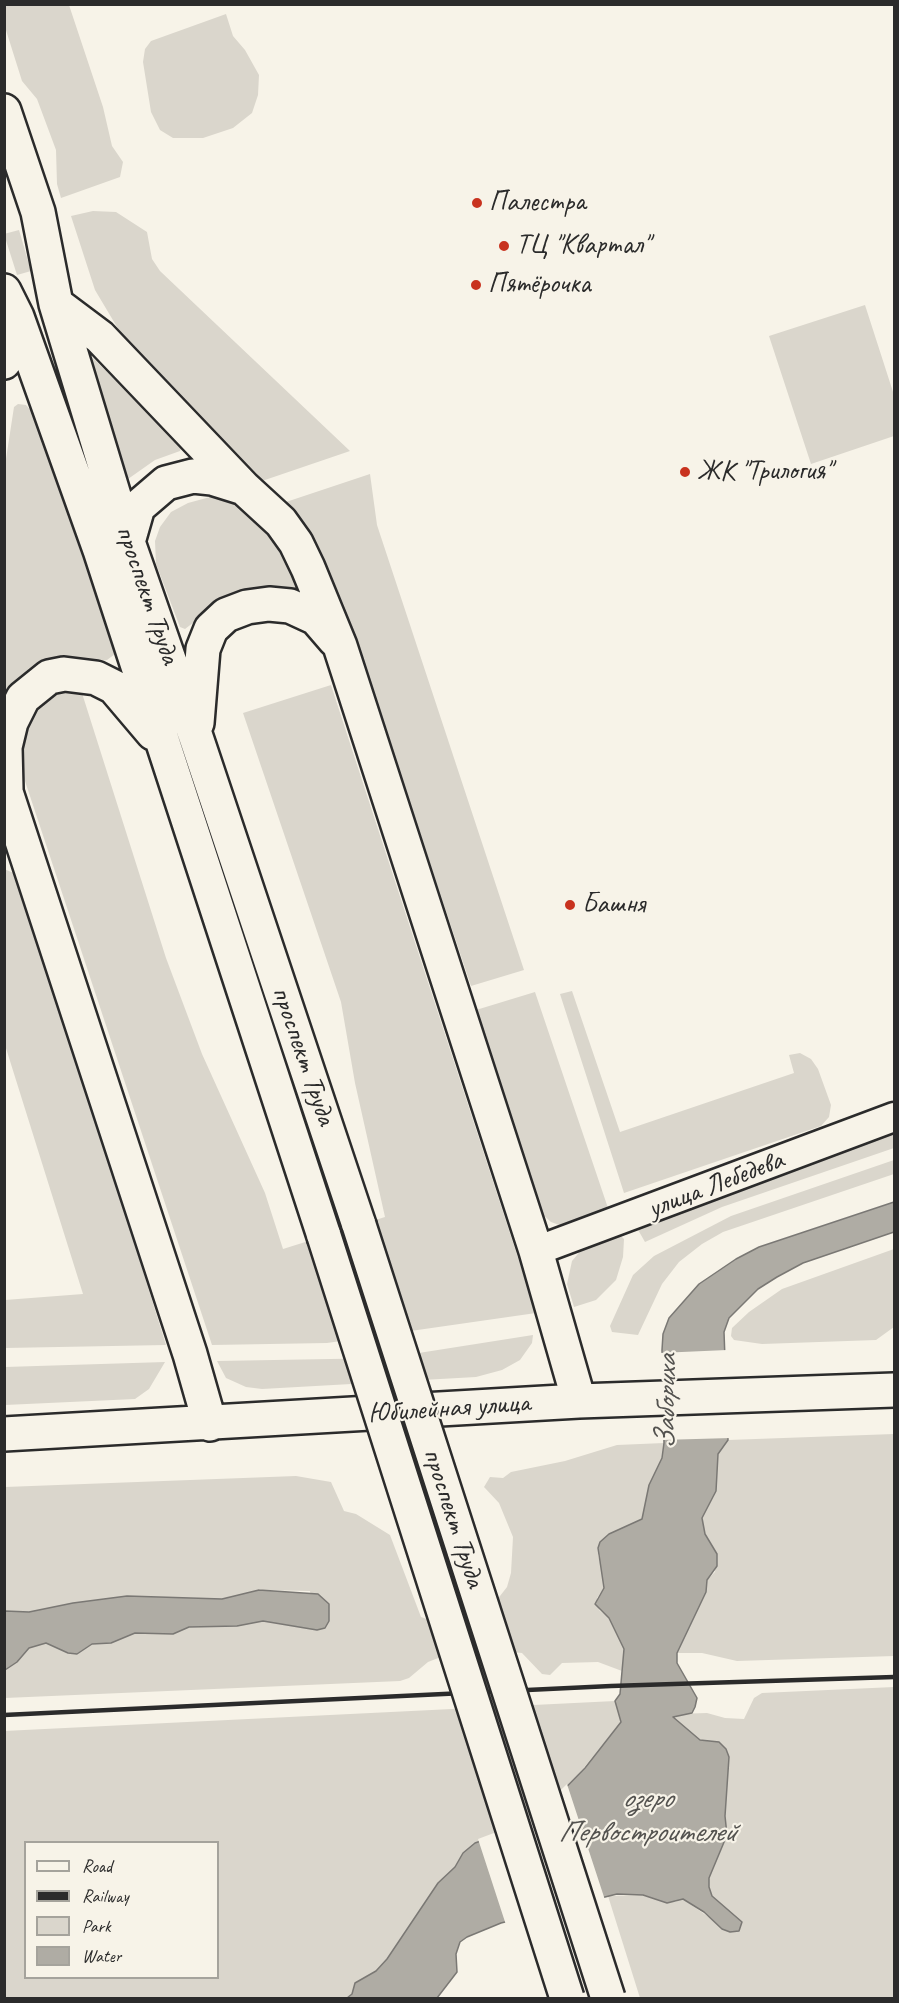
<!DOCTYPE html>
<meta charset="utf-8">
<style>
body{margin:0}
#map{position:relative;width:899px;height:2003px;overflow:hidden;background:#f7f3e8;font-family:Caveat,sans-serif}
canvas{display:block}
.frame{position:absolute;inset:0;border:6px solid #2b2b2b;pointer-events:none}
.legend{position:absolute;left:24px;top:1841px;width:195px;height:138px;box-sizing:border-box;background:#f7f3e8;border:2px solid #a5a39c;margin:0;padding:8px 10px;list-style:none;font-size:18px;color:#2b2b2b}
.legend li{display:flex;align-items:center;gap:12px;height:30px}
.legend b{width:30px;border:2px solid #a5a39c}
</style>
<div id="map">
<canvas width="899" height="2003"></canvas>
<div class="frame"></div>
<ul class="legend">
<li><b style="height:8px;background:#f7f3e8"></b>Road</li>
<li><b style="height:8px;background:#2b2b2b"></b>Railway</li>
<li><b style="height:16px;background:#dad6cc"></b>Park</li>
<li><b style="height:16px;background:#afaca4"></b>Water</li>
</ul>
</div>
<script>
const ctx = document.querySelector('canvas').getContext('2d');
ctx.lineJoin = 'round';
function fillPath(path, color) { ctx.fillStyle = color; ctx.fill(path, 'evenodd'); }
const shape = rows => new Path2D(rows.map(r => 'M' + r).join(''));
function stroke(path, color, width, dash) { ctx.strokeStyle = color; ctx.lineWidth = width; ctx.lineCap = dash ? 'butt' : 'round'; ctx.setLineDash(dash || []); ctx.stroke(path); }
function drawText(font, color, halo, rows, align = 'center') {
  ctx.font = font + ' Caveat,sans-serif'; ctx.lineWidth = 4.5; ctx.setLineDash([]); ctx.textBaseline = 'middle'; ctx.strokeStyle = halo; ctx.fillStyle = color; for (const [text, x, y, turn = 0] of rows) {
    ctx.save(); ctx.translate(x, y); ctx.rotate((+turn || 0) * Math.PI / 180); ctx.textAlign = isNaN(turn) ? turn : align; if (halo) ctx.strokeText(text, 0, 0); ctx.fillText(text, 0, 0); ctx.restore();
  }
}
fillPath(shape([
 [4,5,69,5,103,107,112,146,123,162,120,177,61,198,57,184,56,150,37,99,22,81,5,27],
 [226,14,233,36,245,50,259,75,258,95,252,113,233,128,203,138,173,138,160,130,151,112,143,62,145,49,151,41],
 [93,211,116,212,147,232,152,259,160,271,350,451,262,481,144,366,123,337,95,290,71,216],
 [19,230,31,271,17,275,4,234],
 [865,305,894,395,894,436,811,464,769,336],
 [86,357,92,357,182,446,180,451,155,460,128,479,122,478],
 [18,404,26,405,34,414,115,654,107,660,94,662,5,701,4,472,14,407],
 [370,474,377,525,524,970,471,986,344,605,319,551,280,504],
 [210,497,241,505,278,540,309,596,202,616,185,629,180,627,156,564,155,541,160,527,171,512,188,503],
 [58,685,81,690,166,958,202,1054,265,1193,283,1249,385,1217,355,1083,341,1002,243,713,331,685,536,1313,327,1343,212,1345,21,769,18,747,30,706],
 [4,869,16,874,21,880,166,1345,5,1348,5,1300,83,1294,5,1045],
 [572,991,620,1132,794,1073,789,1055,800,1053,811,1059,818,1069,831,1105,829,1117,821,1126,624,1193,560,994],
 [535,992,609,1211,562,1226,551,1222,541,1213,476,1010],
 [894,1126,894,1148,722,1207,645,1242,633,1221],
 [894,1160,894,1174,723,1232,702,1244,679,1262,662,1284,638,1335,612,1332,610,1326,633,1275,654,1256,731,1216],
 [619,1234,624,1239,623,1257,616,1280,596,1300,574,1307,567,1284,572,1261,582,1249],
 [894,1249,894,1327,876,1340,762,1344,734,1340,731,1336,732,1328,749,1312,782,1289],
 [533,1335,532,1343,520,1360,502,1370,476,1377,262,1389,246,1387,226,1378,217,1361,387,1358],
 [165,1362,149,1389,135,1399,5,1405,5,1367],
 [894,1434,894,1656,737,1661,702,1653,677,1653,706,1592,707,1580,715,1572,717,1554,705,1534,702,1518,714,1496,718,1454,728,1440],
 [664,1443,662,1458,649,1485,642,1519,609,1534,598,1555,605,1581,604,1588,597,1598,599,1610,609,1618,624,1649,622,1671,598,1662,562,1663,550,1675,542,1674,522,1653,503,1651,446,1655,428,1662,409,1678,400,1681,5,1698,5,1670,17,1662,29,1648,37,1645,46,1643,68,1653,77,1654,92,1644,111,1643,135,1633,173,1634,189,1627,237,1626,263,1621,317,1630,310,1591,259,1590,222,1599,127,1596,29,1612,5,1611,5,1487,296,1476,331,1482,344,1511,356,1514,390,1535,421,1617,441,1624,458,1623,474,1617,493,1605,507,1587,511,1573,513,1537,499,1503,484,1487,490,1477,503,1478,511,1472,565,1461,617,1445],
 [894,1687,894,1998,640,1998,608,1896,643,1895,675,1902,683,1899,710,1918,739,1931,741,1922,712,1896,709,1887,709,1878,727,1835,725,1816,729,1757,709,1741,700,1740,683,1728,673,1717,675,1714,707,1713,725,1718,744,1719,754,1698,762,1693],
 [615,1701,621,1722,569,1786,538,1816,463,1853,455,1867,438,1883,387,1959,376,1971,355,1983,352,1994,347,1998,5,1998,4,1731],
 [26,1842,218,1842,218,1978,26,1978]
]), '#dad6cc');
const water = shape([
 [894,1202,894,1232,803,1263,777,1277,758,1289,729,1318,724,1332,728,1440,718,1454,716,1491,702,1518,705,1534,717,1554,717,1566,707,1580,706,1592,677,1653,677,1663,697,1698,695,1707,692,1713,673,1717,700,1740,719,1742,726,1749,729,1757,725,1816,727,1835,709,1878,709,1887,712,1896,742,1922,739,1931,730,1932,722,1929,704,1912,683,1899,667,1903,643,1895,617,1894,501,1923,467,1937,460,1942,456,1954,457,1972,437,1998,347,1998,352,1994,355,1983,376,1971,387,1959,438,1883,455,1867,463,1853,475,1843,504,1833,538,1816,585,1768,621,1722,615,1701,620,1694,624,1649,609,1618,595,1604,604,1588,598,1548,600,1542,609,1534,642,1519,649,1485,662,1458,664,1443,662,1350,663,1334,669,1318,699,1284,736,1259,759,1247,894,1202],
 [259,1590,318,1594,329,1604,329,1621,325,1628,317,1630,263,1621,237,1626,189,1627,173,1634,135,1633,111,1643,92,1644,77,1654,68,1653,46,1643,29,1648,17,1662,5,1670,5,1611,29,1612,73,1603,127,1596,222,1599,259,1590]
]);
fillPath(water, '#afaca4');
stroke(water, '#7a7874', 1.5);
fillPath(shape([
 [727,1350,731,1438,661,1440,659,1353],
 [567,1784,605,1900,506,1925,478,1839,523,1822,536,1814]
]), '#f7f3e8');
const minor = shape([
 [536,1251,894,1117]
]);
const major = shape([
 [4,111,38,212,56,304,128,542,196,737,359,1225],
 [4,291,17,317,100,550,324,1236],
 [56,304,100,337,244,488,281,522,296,543,308,568,340,646,536,1251,579,1401],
 [4,362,17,317],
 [128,542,138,507,166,483,193,476,212,478,244,488],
 [197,723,203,649,211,629,226,615,247,607,269,604,290,606,316,618,335,640],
 [4,786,190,1354,210,1424],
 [6,789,5,747,11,722,23,698,49,677,64,674,96,678,114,687,153,733],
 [4,1434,579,1401,894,1390]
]);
stroke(minor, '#2b2b2b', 33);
stroke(major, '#2b2b2b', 38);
stroke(minor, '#f7f3e8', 28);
stroke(major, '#f7f3e8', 33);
stroke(shape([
 [4,1715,611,1686,894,1677]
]), '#2b2b2b', 4.5);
const majorBridge = shape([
 [359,1225,608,1998],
 [324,1236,567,1998]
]);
stroke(majorBridge, '#2b2b2b', 38, []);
stroke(majorBridge, '#f7f3e8', 33);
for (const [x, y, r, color] of [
 [477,203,6,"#c8321e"],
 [504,246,6,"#c8321e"],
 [476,285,6,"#c8321e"],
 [685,472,6,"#c8321e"],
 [570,905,6,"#c8321e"]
]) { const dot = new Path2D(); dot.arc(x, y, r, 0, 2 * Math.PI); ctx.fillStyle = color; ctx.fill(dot); stroke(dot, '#f7f3e8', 2); }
drawText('28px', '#2b2b2b', '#f7f3e8', [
 ["Палестра",489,203],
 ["ТЦ \"Квартал\"",516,246],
 ["Пятёрочка",488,285],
 ["ЖК \"Трилогия\"",697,472],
 ["Башня",582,905]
], 'left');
drawText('28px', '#2b2b2b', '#f7f3e8', [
 ["проспект Труда",147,595,71],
 ["проспект Труда",303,1056,71],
 ["улица Лебедева",716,1185,-21],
 ["Юбилейная улица",449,1409,-4],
 ["проспект Труда",453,1518,72]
]);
drawText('italic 30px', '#53524f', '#f7f3e8', [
 ["Забориха",667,1402,-89],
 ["озеро",647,1799],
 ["Первостроителей",647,1833]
]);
</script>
